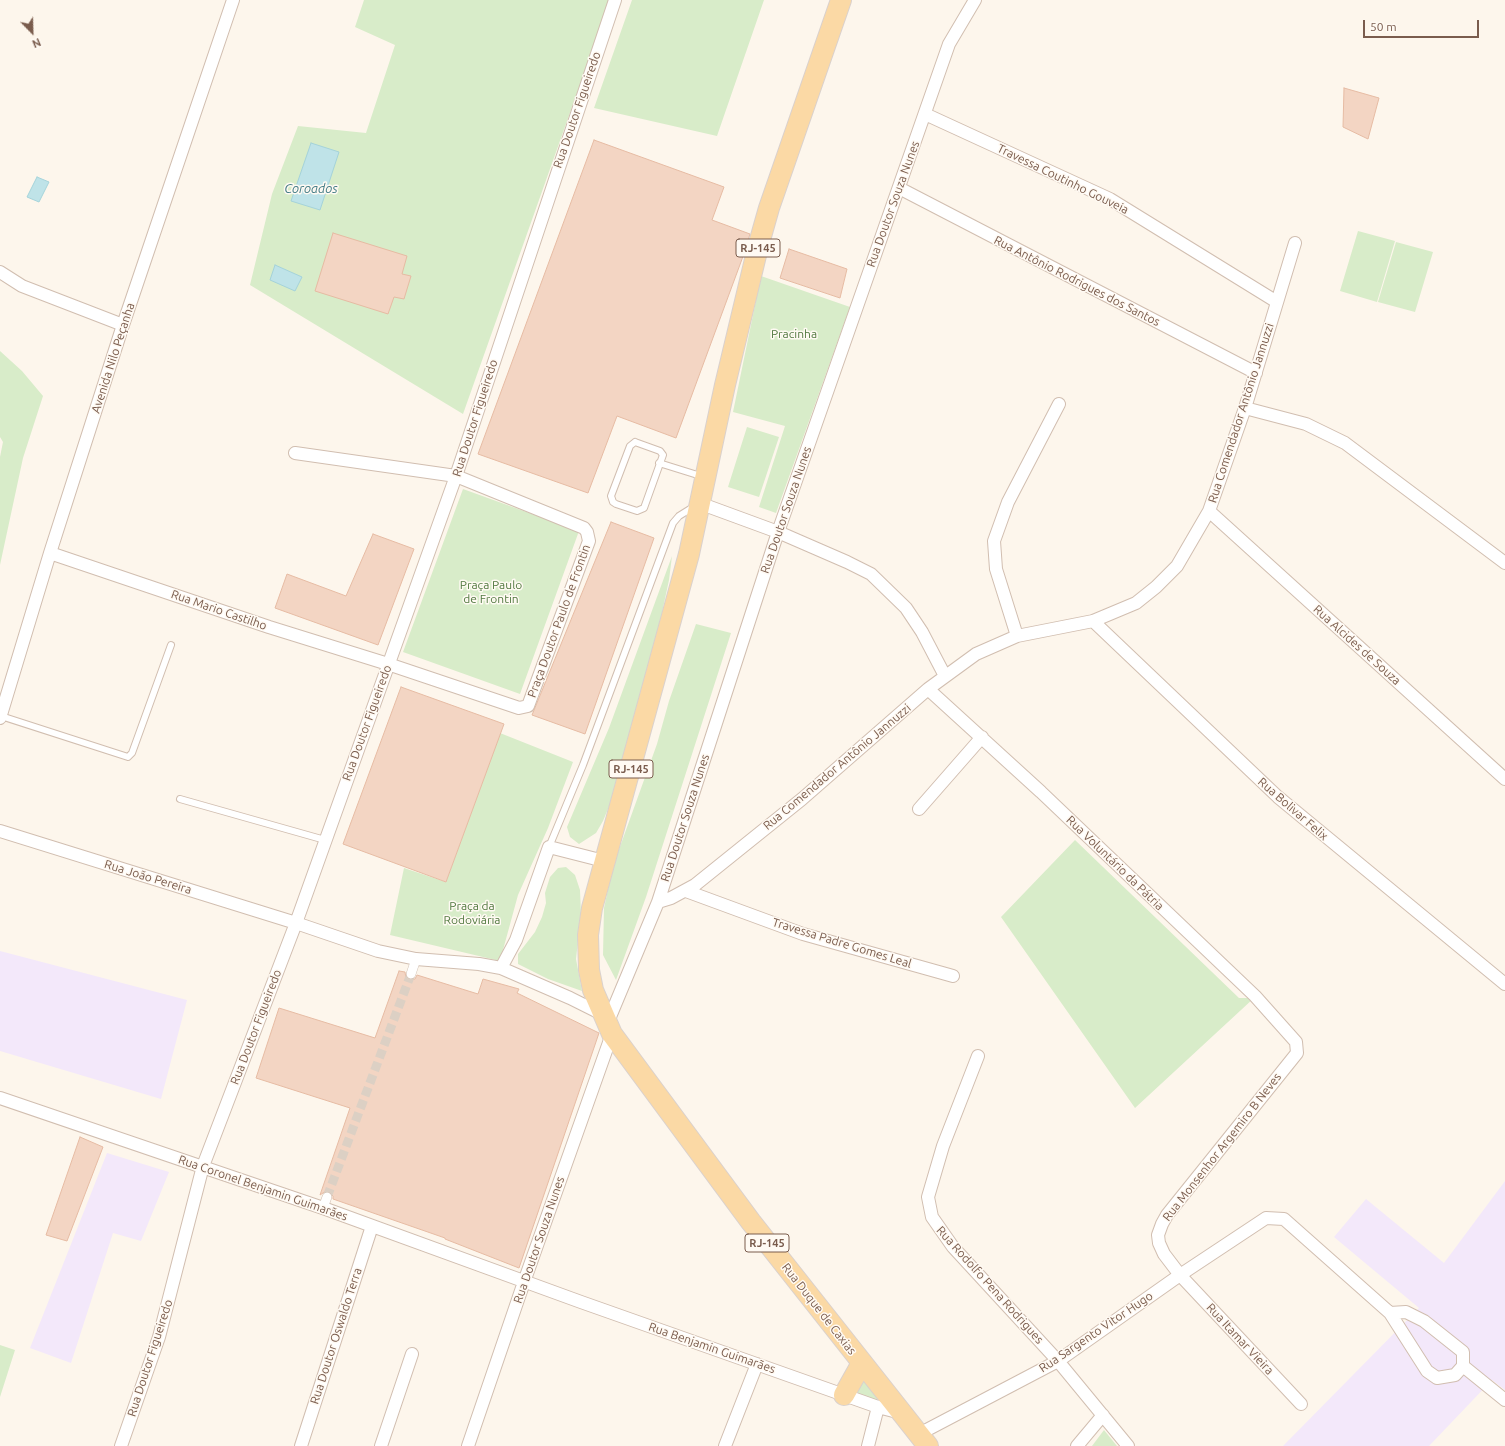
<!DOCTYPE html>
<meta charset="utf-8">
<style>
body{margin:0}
#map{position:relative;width:1505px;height:1446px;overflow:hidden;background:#fdf6ec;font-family:Ubuntu,sans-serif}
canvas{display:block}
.north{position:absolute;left:12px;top:12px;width:40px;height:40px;-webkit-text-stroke:3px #fffaf3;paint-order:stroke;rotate:157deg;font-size:11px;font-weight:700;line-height:16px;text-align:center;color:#7a5c4d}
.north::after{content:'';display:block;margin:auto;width:14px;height:18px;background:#7a5c4d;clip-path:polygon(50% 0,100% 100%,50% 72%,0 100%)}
.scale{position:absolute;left:1363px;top:20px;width:116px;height:18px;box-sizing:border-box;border:2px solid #7a5c4d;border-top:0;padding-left:5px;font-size:12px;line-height:14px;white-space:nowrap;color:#7a5c4d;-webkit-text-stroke:3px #fffaf3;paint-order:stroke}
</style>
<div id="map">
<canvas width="1505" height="1446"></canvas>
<div class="north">N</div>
<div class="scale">50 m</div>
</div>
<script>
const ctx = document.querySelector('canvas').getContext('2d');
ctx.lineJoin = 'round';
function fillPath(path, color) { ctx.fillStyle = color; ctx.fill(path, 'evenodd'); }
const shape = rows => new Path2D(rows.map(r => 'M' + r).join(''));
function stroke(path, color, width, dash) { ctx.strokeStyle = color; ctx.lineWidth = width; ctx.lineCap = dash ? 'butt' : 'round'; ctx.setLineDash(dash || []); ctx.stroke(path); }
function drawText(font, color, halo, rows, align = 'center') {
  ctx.font = font + ' Ubuntu,sans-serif'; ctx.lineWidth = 3; ctx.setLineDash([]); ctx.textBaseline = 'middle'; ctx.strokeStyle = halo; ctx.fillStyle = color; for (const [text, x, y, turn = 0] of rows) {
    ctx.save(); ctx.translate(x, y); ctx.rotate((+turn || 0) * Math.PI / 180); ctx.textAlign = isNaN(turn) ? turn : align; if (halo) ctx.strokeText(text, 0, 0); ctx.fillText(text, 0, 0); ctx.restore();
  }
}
fillPath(shape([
 [0,951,187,1000,161,1099,0,1051],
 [107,1153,169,1172,141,1241,113,1233,71,1363,30,1348],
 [1505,1181,1505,1390,1492,1380,1429,1446,1283,1446,1419,1308,1334,1237,1366,1199,1444,1263]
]), '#f3e8fa');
fillPath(shape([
 [364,0,610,0,463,414,250,285,272,194,298,126,366,133,395,45,355,27],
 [632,0,764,0,717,136,594,108],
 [1358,231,1395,241,1377,302,1340,291],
 [1396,242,1433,252,1415,312,1378,302],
 [761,276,850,307,776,513,759,507,785,426,733,412],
 [0,351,22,371,43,396,23,458,0,565,0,457,3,442,0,437],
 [747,427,779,437,759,497,728,487],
 [463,489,579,531,520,694,403,652],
 [672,556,669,580,644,697,620,780,603,821,596,833,579,844,570,837,567,827,609,728],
 [696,624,731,633,646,897,616,980,603,955,604,908,613,866,657,744,669,701],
 [500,733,573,762,548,828,518,895,500,961,390,935,404,868,446,882],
 [1075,840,1239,998,1254,998,1135,1108,1001,917],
 [566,867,575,875,580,890,581,914,576,959,582,991,548,979,518,964,518,954,535,932,542,917,546,903,545,893,550,877,558,868],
 [0,1345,15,1350,0,1397],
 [862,1365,898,1411,846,1394],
 [1104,1430,1117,1446,1092,1446]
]), '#d8ecc9');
const water = shape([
 [311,143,339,152,320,210,291,201,311,143],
 [37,177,49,182,39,202,27,197,37,177],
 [275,265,302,277,295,291,270,280,275,265]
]);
fillPath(water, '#bfe3e8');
stroke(water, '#a5d3da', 1);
const building = shape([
 [1344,88,1379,98,1368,139,1343,127,1344,88],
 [594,140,724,187,712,220,750,234,745,251,676,438,617,416,588,493,478,454,594,140],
 [333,233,407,256,402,274,411,276,404,299,394,297,388,314,315,291,333,233],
 [789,249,847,269,840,298,780,278,789,249],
 [611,522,654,538,585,734,532,715,611,522],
 [373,534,414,549,378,645,275,608,287,574,346,596,373,534],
 [401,687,504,724,446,882,343,844,401,687],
 [399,971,405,972,406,978,409,980,415,979,417,975,478,994,483,979,519,989,517,993,599,1033,519,1268,445,1239,445,1238,333,1199,333,1196,329,1192,326,1191,320,1195,350,1108,256,1078,279,1008,375,1038,399,971],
 [80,1137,103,1147,67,1241,46,1235,80,1137]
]);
fillPath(building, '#f3d5c3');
stroke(building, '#e6bba3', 1);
stroke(shape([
 [327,1197,411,974]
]), '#dcd0c4', 9, [9, 4.5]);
const service = shape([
 [635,442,660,451,663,455,644,508,637,511,616,504,613,502,611,496,630,446,635,442],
 [659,463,704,477],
 [1,716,128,757,132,753,171,645],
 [180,799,325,840],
 [549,847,583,765,673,523,679,516,695,506]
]);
const pedestrian = shape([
 [411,974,416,959],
 [323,1208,327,1197]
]);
const minor = shape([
 [925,114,1110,199,1277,302],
 [899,188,1256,373],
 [0,272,22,286,123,325],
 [1245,408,1306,424,1345,443,1505,563],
 [699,503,778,532,847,562,871,574,906,608,922,632,945,676],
 [1209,511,1505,779],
 [50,553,269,627,388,664,519,708,528,706,589,541,587,532,584,528,456,476,295,453],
 [1093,621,1278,797,1505,984],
 [1017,636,996,569,994,541,1008,502,1059,404],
 [928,689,1041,792,1255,996,1296,1042,1297,1053,1167,1215,1162,1224,1158,1235,1159,1243,1164,1254,1180,1275,1301,1404],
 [0,718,50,553,123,325,233,0],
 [919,809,982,737],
 [0,831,296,923,378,951,416,959,479,964,501,968,570,998,604,1015],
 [686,891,803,934,953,976],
 [658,902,671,898,695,885,802,799,928,689,976,654,1017,636,1093,621,1136,603,1156,587,1177,566,1209,511,1245,408,1295,243],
 [501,968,516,940,549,847,604,861],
 [607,1024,658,902,778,532,949,44,975,0],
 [978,1056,943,1146,928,1197,932,1217,953,1247,1058,1361,1128,1446],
 [0,1098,323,1208,581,1302,878,1407,901,1413],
 [1463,1366,1505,1400],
 [919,1434,1058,1361,1180,1275,1266,1218,1284,1219,1390,1313,1427,1371,1437,1378,1455,1375,1463,1366,1463,1352,1424,1321,1406,1312,1390,1313],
 [121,1446,159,1337,203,1166,296,923,456,476,615,0],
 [301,1446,372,1226],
 [381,1446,412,1354],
 [468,1446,524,1282,612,1034],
 [725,1446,757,1364],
 [868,1446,878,1407],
 [1077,1446,1103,1415]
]);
const primary = shape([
 [841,0,769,208,758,247,725,385,689,554,592,908,588,935,589,970,593,990,612,1034,751,1222,928,1446],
 [844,1395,862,1363]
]);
stroke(service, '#d1beb0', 8);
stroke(pedestrian, '#d1beb0', 10);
stroke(minor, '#d1beb0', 14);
stroke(primary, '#dad1cd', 22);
stroke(service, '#fff', 6);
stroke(pedestrian, '#fff', 9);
stroke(minor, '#fff', 12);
stroke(primary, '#fbd9a5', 20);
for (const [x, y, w] of [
 [758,248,44],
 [631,769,44],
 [767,1243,44]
]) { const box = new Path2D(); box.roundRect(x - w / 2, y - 9, w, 18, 3); ctx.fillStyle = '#fffaf3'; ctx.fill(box); stroke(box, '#7a5c4d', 1); }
drawText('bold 11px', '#7a5c4d', null, [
 ["RJ-145",758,248],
 ["RJ-145",631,769],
 ["RJ-145",767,1243]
]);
drawText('12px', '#7a5c4d', '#fffaf3', [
 ["Rua Doutor Figueiredo",577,110,-71],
 ["Travessa Coutinho Gouveia",1063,179,26],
 ["Rua Doutor Souza Nunes",893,204,-70],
 ["Rua Antônio Rodrigues dos Santos",1077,281,27],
 ["Avenida Nilo Peçanha",113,358,-72],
 ["Rua Comendador Antônio Jannuzzi",1241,413,-72],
 ["Rua Doutor Figueiredo",475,418,-72],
 ["Rua Doutor Souza Nunes",786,510,-71],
 ["Rua Mario Castilho",219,610,19],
 ["Praça Doutor Paulo de Frontin",559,621,-70],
 ["Rua Alcides de Souza",1357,645,42],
 ["Rua Doutor Figueiredo",367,723,-70],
 ["Rua Comendador Antônio Jannuzzi",837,767,-40],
 ["Rua Bolivar Felix",1293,809,41],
 ["Rua Doutor Souza Nunes",685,818,-72],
 ["Rua Voluntário da Pátria",1115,863,44],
 ["Rua João Pereira",148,877,17],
 ["Travessa Padre Gomes Leal",842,943,17],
 ["Rua Doutor Figueiredo",256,1027,-69],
 ["Rua Monsenhor Argemiro B Neves",1222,1147,-52],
 ["Rua Coronel Benjamin Guimarães",263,1188,19],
 ["Rua Doutor Souza Nunes",539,1240,-71],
 ["Rua Rodolfo Pena Rodrigues",990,1285,48],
 ["Rua Duque de Caxias",819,1309,52],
 ["Rua Sargento Vitor Hugo",1096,1332,-34],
 ["Rua Doutor Oswaldo Terra",336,1336,-72],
 ["Rua Itamar Vieira",1240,1339,47],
 ["Rua Benjamin Guimarães",712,1348,19],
 ["Rua Doutor Figueiredo",150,1358,-72]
]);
drawText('12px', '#537a41', '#fffaf3', [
 ["Pracinha",794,334],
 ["Praça Paulo",491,585],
 ["de Frontin",491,599],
 ["Praça da",472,906],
 ["Rodoviária",472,920]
]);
drawText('italic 13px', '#437c86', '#fffaf3', [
 ["Coroados",311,189]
]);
</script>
